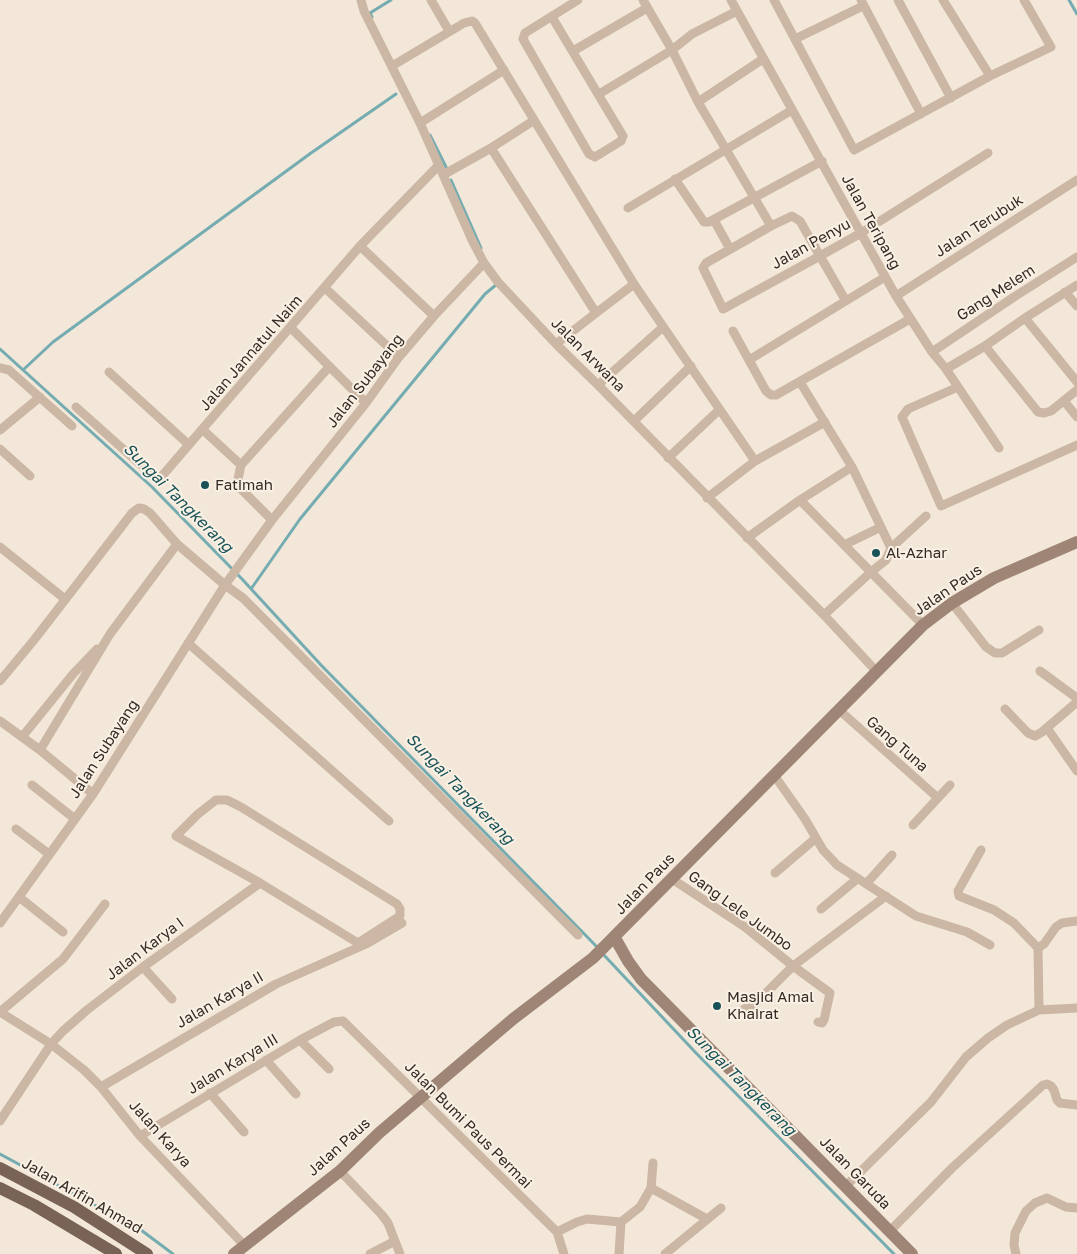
<!DOCTYPE html>
<style>
body{margin:0}
canvas{display:block;background:#f2e7d8}
</style>
<canvas width="1077" height="1254"></canvas>
<script>
const ctx = document.querySelector('canvas').getContext('2d');
ctx.lineJoin = 'round';
const shape = rows => new Path2D(rows.map(r => 'M' + r).join(''));
function stroke(path, color, width, dash) { ctx.strokeStyle = color; ctx.lineWidth = width; ctx.lineCap = dash ? 'butt' : 'round'; ctx.setLineDash(dash || []); ctx.stroke(path); }
function drawText(font, color, halo, rows, align = 'center') {
  ctx.font = font + ' "Golos Text",sans-serif'; ctx.lineWidth = 4; ctx.setLineDash([]); ctx.textBaseline = 'middle'; ctx.strokeStyle = halo; ctx.fillStyle = color; for (const [text, x, y, turn = 0] of rows) {
    ctx.save(); ctx.translate(x, y); ctx.rotate((+turn || 0) * Math.PI / 180); ctx.textAlign = isNaN(turn) ? turn : align; if (halo) ctx.strokeText(text, 0, 0); ctx.fillText(text, 0, 0); ctx.restore();
  }
}
stroke(shape([
 [1069,0,1077,14],
 [372,17,370,13,391,0],
 [430,135,446,167],
 [451,180,481,248],
 [0,349,152,487,242,579,321,665,598,948],
 [23,370,53,342,311,153,396,94],
 [251,589,300,519,485,294,497,284,498,286],
 [602,953,696,1053,894,1254],
 [0,1154,141,1230,173,1254]
]), '#75acb1', 3);
stroke(shape([
 [361,0,364,11,420,123,472,240,484,263,498,282,556,344,598,385,824,615,877,672],
 [431,0,449,31],
 [643,0,672,50,698,102,771,226],
 [731,0,896,296,932,352,946,369,999,448],
 [774,0,854,150,990,76,1051,47,1024,0],
 [861,0,921,114],
 [898,0,951,98],
 [943,0,990,76],
 [552,17,623,136,621,141,595,157,589,154,523,39,525,33,578,0],
 [795,39,863,6],
 [573,51,647,8],
 [392,66,464,23,472,21,475,23,634,284,755,461],
 [599,94,672,50,692,34,737,11],
 [698,102,763,59],
 [533,121,491,148,596,313,634,284],
 [420,123,504,70],
 [443,175,491,148],
 [675,179,704,222,709,222,822,161],
 [628,208,792,110],
 [714,220,730,249],
 [360,246,434,316],
 [1077,285,1025,318,1077,382],
 [325,288,399,357],
 [1065,292,1077,306],
 [843,296,820,256,800,221,792,216,771,226,706,263,703,268,723,309,820,256,861,233,988,153],
 [896,296,1077,180],
 [290,327,366,403],
 [733,331,766,391,771,395,776,395,910,319],
 [556,344,596,313],
 [985,346,1025,318],
 [932,352,1014,297,1077,257],
 [749,360,885,277],
 [0,368,9,370,72,426],
 [946,369,985,346,1038,412,1044,413,1051,411,1077,390],
 [109,372,188,444],
 [800,382,852,467,891,548,886,560,871,572,824,615],
 [598,385,663,327],
 [958,387,908,409,902,417,941,506,1077,445],
 [1064,401,1077,417],
 [76,407,151,474,156,477,162,476,360,246,438,166],
 [634,421,691,366],
 [202,429,241,465,238,479,241,489,272,520],
 [0,430,40,397],
 [0,449,30,476],
 [668,458,719,410],
 [241,465,329,367],
 [852,467,800,500,923,625],
 [707,498,755,461,825,422],
 [747,538,800,500],
 [844,545,881,527],
 [0,547,65,599],
 [891,548,926,516],
 [952,603,986,647,995,653,1002,653,1039,630],
 [188,643,389,821],
 [1040,671,1077,698],
 [0,681,34,640,132,513,139,508,144,509,150,513,177,544,225,585,243,598,578,935],
 [838,709,938,798],
 [1005,709,1028,733,1035,736,1042,732,1077,702],
 [0,721,40,750,93,794],
 [1047,728,1077,771],
 [22,737,73,674,97,649],
 [40,750,110,634,177,544],
 [774,775,805,819,823,850,837,865,916,916,967,932,990,945],
 [32,785,75,819],
 [216,800,227,800,241,807,397,904,400,909,400,916,358,943,260,883,176,836,198,814,216,800],
 [913,825,950,785],
 [16,829,49,854],
 [981,850,958,891,959,896,994,910,1014,923,1038,948,1044,944,1056,927,1062,923,1077,921],
 [775,873,816,838],
 [672,879,745,927,793,966,830,993,824,1020,822,1023,818,1022],
 [866,884,892,855],
 [19,897,63,932],
 [821,909,857,879],
 [0,923,93,794,225,585,272,520,366,403,399,357,434,316,484,263],
 [1038,948,1039,1010],
 [143,967,172,999],
 [744,1009,756,1003,793,966,886,896],
 [0,1012,51,1044,84,1070,101,1087,140,1136,245,1246],
 [0,1012,63,959,105,904],
 [300,1040,329,1069],
 [266,1060,296,1094],
 [101,1087,276,984,366,944,402,923],
 [210,1093,244,1132],
 [0,1121,51,1044,63,1031,87,1010,143,967,260,883],
 [140,1136,300,1040,334,1022,343,1021,557,1232,564,1254],
 [340,1171,382,1215,388,1223,400,1254],
 [846,1186,931,1102,966,1057,988,1038,1007,1025,1039,1010,1077,1008],
 [651,1188,653,1163],
 [557,1232,577,1222,587,1219,621,1222],
 [889,1232,952,1168,1043,1085,1047,1084,1051,1086,1054,1090,1057,1100,1060,1103,1077,1105],
 [370,1254,395,1241],
 [619,1254,621,1222,640,1207,651,1188,707,1219],
 [665,1254,721,1208],
 [1016,1254,1014,1245,1015,1233,1026,1211,1035,1203,1047,1198,1066,1207,1077,1208]
]), '#cbb7a3', 9);
stroke(shape([
 [615,938,628,961,641,979,912,1254],
 [234,1254,340,1171,379,1133,513,1019,593,958,923,625,952,603,994,578,1077,542]
]), '#9e8575', 12);
stroke(shape([
 [0,1168,74,1207,147,1254],
 [0,1188,34,1205,116,1254]
]), '#786356', 12);
for (const [x, y, r, color] of [
 [205,485,5,"#195359"],
 [876,553,5,"#195359"],
 [717,1006,5,"#195359"]
]) { const dot = new Path2D(); dot.arc(x, y, r, 0, 2 * Math.PI); ctx.fillStyle = color; ctx.fill(dot); stroke(dot, '#faf1e4', 2); }
drawText('15px', '#352b26', '#faf1e4', [
 ["Jalan Teripang",871,222,61],
 ["Jalan Terubuk",979,226,-33],
 ["Jalan Penyu",811,244,-29],
 ["Gang Melem",996,293,-33],
 ["Jalan Jannatul Naim",251,353,-49],
 ["Jalan Arwana",588,355,45],
 ["Jalan Subayang",365,381,-52],
 ["Jalan Paus",948,590,-34],
 ["Gang Tuna",897,744,41],
 ["Jalan Subayang",104,749,-57],
 ["Jalan Paus",645,884,-46],
 ["Gang Lele Jumbo",740,911,36],
 ["Jalan Karya I",145,949,-37],
 ["Jalan Karya II",220,1000,-30],
 ["Jalan Karya III",233,1064,-31],
 ["Jalan Bumi Paus Permai",468,1125,45],
 ["Jalan Karya",160,1134,48],
 ["Jalan Paus",339,1147,-42],
 ["Jalan Garuda",855,1173,46],
 ["Jalan Arifin Ahmad",82,1196,30]
]);
drawText('15px', '#352b26', '#faf1e4', [
 ["Fatimah",215,485],
 ["Al-Azhar",886,553],
 ["Masjid Amal",727,997],
 ["Khairat",727,1014]
], 'left');
drawText('italic 16px', '#195359', '#faf1e4', [
 ["Sungai Tangkerang",178,498,45],
 ["Sungai Tangkerang",460,789,46],
 ["Sungai Tangkerang",741,1081,45]
]);
</script>
